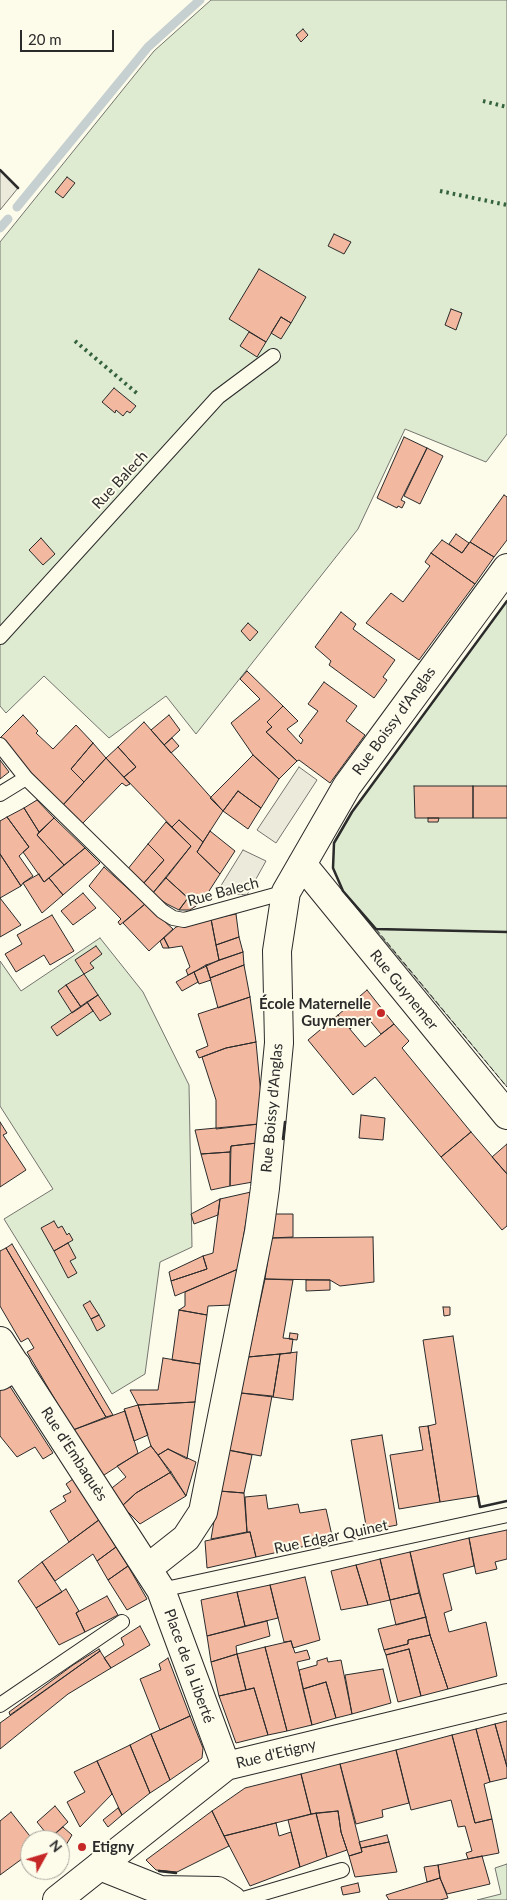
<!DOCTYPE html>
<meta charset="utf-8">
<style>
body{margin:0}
#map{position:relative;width:507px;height:1900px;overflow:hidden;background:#fdfbea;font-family:Lato,sans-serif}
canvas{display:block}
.north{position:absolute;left:20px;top:1830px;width:50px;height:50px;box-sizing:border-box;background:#fdfbea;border:1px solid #a9a89e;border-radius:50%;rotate:51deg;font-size:14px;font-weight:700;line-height:20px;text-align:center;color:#2b2b2b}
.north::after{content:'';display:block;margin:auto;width:18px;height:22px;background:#c62828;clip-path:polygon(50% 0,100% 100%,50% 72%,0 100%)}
.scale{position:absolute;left:20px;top:30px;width:94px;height:22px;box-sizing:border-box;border:2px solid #2b2b2b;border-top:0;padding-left:6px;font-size:15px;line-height:18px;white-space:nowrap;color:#2b2b2b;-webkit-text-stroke:4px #fdfbea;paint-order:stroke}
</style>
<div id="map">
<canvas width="507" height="1900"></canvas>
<div class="north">N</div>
<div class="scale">20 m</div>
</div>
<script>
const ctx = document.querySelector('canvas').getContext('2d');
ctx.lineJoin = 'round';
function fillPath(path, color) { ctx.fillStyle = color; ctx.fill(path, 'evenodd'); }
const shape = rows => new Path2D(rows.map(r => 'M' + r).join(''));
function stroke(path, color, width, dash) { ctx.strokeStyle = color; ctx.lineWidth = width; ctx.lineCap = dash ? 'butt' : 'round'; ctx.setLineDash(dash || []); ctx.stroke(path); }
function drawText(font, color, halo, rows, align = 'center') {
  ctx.font = font + ' Lato,sans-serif'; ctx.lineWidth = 4; ctx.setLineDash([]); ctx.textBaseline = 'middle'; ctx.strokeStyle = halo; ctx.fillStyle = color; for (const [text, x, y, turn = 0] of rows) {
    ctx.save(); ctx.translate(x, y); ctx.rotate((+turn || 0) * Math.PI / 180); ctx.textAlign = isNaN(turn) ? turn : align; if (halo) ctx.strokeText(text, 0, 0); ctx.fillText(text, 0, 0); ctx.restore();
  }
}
const green = shape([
 [211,0,507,0,507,434,486,462,405,429,358,529,196,734,166,696,109,738,44,676,6,713,0,706,0,242,154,51,211,0],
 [507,601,507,1087,343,891,333,868,334,843,352,812,507,601],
 [100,938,143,992,189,1085,192,1247,160,1262,145,1374,112,1394,4,1219,53,1189,0,1106,0,961,21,991,100,938],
 [507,1864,507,1900,477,1900,501,1894,495,1868,507,1864]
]);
fillPath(green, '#deebd1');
stroke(green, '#74746e', 1);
const parking = shape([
 [0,170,18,188,0,210,0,170],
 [299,767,317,780,276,843,257,830,299,767],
 [243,850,266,861,247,895,217,892,243,850]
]);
fillPath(parking, '#eceadb');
stroke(parking, '#74746e', 1);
stroke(shape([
 [17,207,148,47,200,0],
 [0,228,8,219]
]), '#c7d0d0', 9);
const building = shape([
 [303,29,308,35,301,42,296,35,303,29],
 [67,177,75,183,63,198,55,192,67,177],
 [334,234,351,242,344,254,328,246,334,234],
 [259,269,306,297,291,323,281,317,266,342,229,319,259,269],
 [451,309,462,313,456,330,445,325,451,309],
 [281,317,291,323,281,339,271,333,281,317],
 [249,332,266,342,257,357,240,346,249,332],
 [114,388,136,406,130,413,127,411,123,416,116,410,115,413,102,402,114,388],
 [404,437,427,448,401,500,405,502,402,508,398,506,397,508,377,498,404,437],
 [427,448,443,456,420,504,404,496,427,448],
 [504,495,507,497,507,540,494,557,470,542,504,495],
 [456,534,469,543,462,553,449,544,456,534],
 [41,538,55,554,43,565,29,550,41,538],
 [442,540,462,553,470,542,494,557,475,584,431,553,442,540],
 [431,553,475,584,419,660,366,623,391,593,403,602,430,566,425,562,431,553],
 [341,612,356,624,353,629,395,660,383,677,387,680,374,698,329,665,331,661,315,647,341,612],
 [248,623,258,632,250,641,241,631,248,623],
 [247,671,283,706,267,722,272,727,266,732,297,761,279,779,253,755,231,723,260,699,240,679,247,671],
 [324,682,357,706,346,721,365,735,330,783,299,760,297,761,266,732,272,727,267,722,283,706,298,721,287,729,301,744,303,740,299,736,318,711,308,704,324,682],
 [23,715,38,731,36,733,53,749,76,725,93,743,71,769,84,782,63,805,0,741,0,738,23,715],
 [169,715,180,730,164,745,151,730,169,715],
 [144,722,223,811,203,842,179,820,172,827,124,777,136,767,118,747,144,722],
 [172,738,179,746,171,753,164,745,172,738],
 [93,743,106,758,84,782,71,769,93,743],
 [118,747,136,767,124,777,106,758,118,747],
 [253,755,279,779,261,808,238,791,223,811,210,798,253,755],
 [106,758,130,784,126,786,122,783,82,824,63,805,106,758],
 [0,760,9,772,0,779,0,760],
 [414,786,473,786,473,818,415,818,414,786],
 [473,786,507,786,507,818,473,818,473,786],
 [238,791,261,808,248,829,223,811,238,791],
 [37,800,54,818,39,832,24,808,37,800],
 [24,808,39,832,37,835,64,865,44,882,23,852,29,847,7,817,24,808],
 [7,817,29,847,19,856,33,876,23,883,21,886,0,854,0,821,7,817],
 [54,818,85,848,64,865,37,835,54,818],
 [428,818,439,818,438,822,428,822,428,818],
 [179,820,203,842,197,852,220,874,202,902,190,910,179,910,188,898,166,878,191,846,172,827,179,820],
 [166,822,191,846,152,894,143,884,164,860,148,844,166,822],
 [210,831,235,851,220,874,197,852,210,831],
 [148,844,164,860,143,884,127,870,148,844],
 [85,848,100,863,63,895,49,878,85,848],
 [0,854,21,886,0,898,0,854],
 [104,867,145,904,120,925,118,922,121,919,89,886,104,867],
 [39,874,44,882,49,878,63,895,42,913,23,883,39,874],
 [166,878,188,898,179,910,167,904,152,894,166,878],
 [83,893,96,908,73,925,61,911,83,893],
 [0,898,21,925,0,937,0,898],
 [145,904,173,929,149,951,123,923,145,904],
 [236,914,239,937,216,945,211,919,236,914],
 [52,915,74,951,50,965,44,955,16,972,5,954,22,944,17,935,52,915],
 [211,919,219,960,188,975,186,970,190,967,182,946,169,948,164,938,176,927,211,919],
 [239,937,243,952,219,960,216,945,239,937],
 [164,938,169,948,163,948,160,941,164,938],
 [96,946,102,954,90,963,94,968,84,974,75,960,96,946],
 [243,952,244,965,210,978,206,965,243,952],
 [206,965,211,980,199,984,194,972,206,965],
 [244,965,250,997,218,1008,210,978,244,965],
 [194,972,198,982,182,991,176,982,194,972],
 [84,974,98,995,81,1007,66,985,84,974],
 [66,985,81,1007,72,1013,58,991,66,985],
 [367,990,394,1024,381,1034,366,1016,350,1029,338,1015,367,990],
 [98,995,111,1014,100,1021,87,1002,98,995],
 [250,997,256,1042,226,1048,199,1058,196,1051,208,1046,198,1014,250,997],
 [87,1002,93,1011,57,1036,51,1027,87,1002],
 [338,1015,365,1047,394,1024,409,1041,402,1048,471,1132,441,1157,375,1077,353,1095,308,1040,338,1015],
 [256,1042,261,1095,259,1124,216,1129,216,1100,202,1057,226,1048,256,1042],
 [361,1115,385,1118,383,1140,359,1138,361,1115],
 [0,1122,7,1133,3,1135,26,1170,0,1187,0,1122],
 [259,1124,257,1143,231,1146,230,1152,201,1154,195,1130,259,1124],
 [471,1132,507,1174,507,1226,502,1230,441,1157,471,1132],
 [257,1143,253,1182,230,1186,231,1146,257,1143],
 [507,1144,507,1174,492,1157,507,1144],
 [230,1152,230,1186,211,1190,201,1154,230,1152],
 [251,1192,238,1269,175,1296,171,1281,207,1269,203,1256,213,1253,220,1199,251,1192],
 [220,1199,218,1215,194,1224,191,1214,220,1199],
 [275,1214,293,1214,293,1237,271,1238,275,1214],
 [54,1221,58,1228,62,1226,67,1235,69,1233,73,1240,54,1251,41,1228,54,1221],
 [373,1237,374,1282,340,1286,330,1280,265,1279,271,1238,373,1237],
 [68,1243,76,1258,70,1261,77,1273,68,1278,54,1251,68,1243],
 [12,1244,113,1415,106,1417,6,1248,12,1244],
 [6,1248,106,1417,73,1430,27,1352,34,1348,28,1338,21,1342,0,1306,0,1251,6,1248],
 [203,1256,207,1269,171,1281,169,1272,203,1256],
 [238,1269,232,1305,208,1306,207,1315,179,1310,185,1306,185,1292,238,1269],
 [265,1279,293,1280,283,1338,293,1339,291,1353,248,1357,265,1279],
 [306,1280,330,1280,330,1290,306,1291,306,1280],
 [90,1301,99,1315,91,1319,83,1305,90,1301],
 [443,1307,450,1307,450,1315,444,1316,443,1307],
 [179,1310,207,1315,200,1364,172,1360,179,1310],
 [99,1315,105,1326,97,1331,91,1319,99,1315],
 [290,1333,298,1334,297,1340,289,1339,290,1333],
 [453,1336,478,1496,440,1502,428,1426,436,1424,423,1340,453,1336],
 [297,1352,293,1400,273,1397,280,1354,297,1352],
 [280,1354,273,1397,241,1393,248,1357,280,1354],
 [163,1358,200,1364,195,1402,138,1405,130,1390,158,1390,163,1358],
 [9,1385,53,1453,43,1459,35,1447,17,1457,0,1436,0,1390,9,1385],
 [241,1393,272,1396,261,1456,228,1450,241,1393],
 [195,1402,187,1459,168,1449,158,1455,151,1446,138,1405,195,1402],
 [138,1405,148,1435,134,1441,124,1409,138,1405],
 [125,1411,138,1453,101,1477,73,1430,125,1411],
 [428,1426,440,1502,399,1509,390,1455,423,1450,419,1427,428,1426],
 [382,1435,397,1525,367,1531,351,1440,382,1435],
 [151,1446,171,1472,136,1493,122,1506,108,1491,126,1477,117,1466,151,1446],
 [168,1449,196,1462,186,1496,158,1455,168,1449],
 [228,1450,252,1455,244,1493,219,1491,228,1450],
 [171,1472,186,1496,140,1524,122,1506,136,1493,171,1472],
 [73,1479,100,1519,69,1542,50,1511,66,1501,63,1496,71,1492,66,1484,73,1479],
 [219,1491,244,1493,247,1532,211,1539,219,1491],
 [266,1495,268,1509,298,1504,300,1513,326,1509,333,1540,256,1557,250,1532,247,1532,245,1497,266,1495],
 [99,1520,116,1547,97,1561,93,1554,55,1581,42,1562,99,1520],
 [507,1530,507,1559,495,1562,497,1569,476,1574,469,1538,507,1530],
 [250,1532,256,1557,207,1568,205,1541,250,1532],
 [469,1538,474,1566,443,1574,452,1610,444,1613,449,1632,486,1622,497,1676,448,1689,430,1635,410,1552,469,1538],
 [116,1547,128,1566,108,1580,97,1561,116,1547],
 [410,1552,419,1593,390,1600,380,1559,410,1552],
 [380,1559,390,1600,368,1605,356,1565,380,1559],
 [42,1562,62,1592,36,1608,18,1581,42,1562],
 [356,1565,368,1605,341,1610,331,1571,356,1565],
 [128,1566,147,1599,127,1610,108,1580,128,1566],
 [305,1577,320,1640,293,1648,291,1641,284,1642,270,1585,305,1577],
 [270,1585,278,1618,245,1626,237,1592,270,1585],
 [66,1589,79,1611,76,1613,85,1632,59,1645,36,1608,66,1589],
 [237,1592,245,1626,207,1636,201,1600,237,1592],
 [419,1593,426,1617,396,1625,390,1600,419,1593],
 [107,1596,118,1615,85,1632,76,1613,107,1596],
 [426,1617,430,1635,408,1640,408,1644,384,1650,378,1629,426,1617],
 [267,1621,270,1636,236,1646,237,1654,211,1662,207,1636,267,1621],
 [140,1626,150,1645,111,1668,104,1658,124,1645,121,1638,140,1626],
 [430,1635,448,1689,421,1696,409,1649,386,1655,384,1650,408,1644,408,1640,430,1635],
 [291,1641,295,1653,307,1650,310,1659,297,1662,312,1725,287,1731,265,1647,291,1641],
 [265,1647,287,1731,268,1735,254,1688,246,1690,237,1654,265,1647],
 [99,1649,100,1651,10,1715,9,1712,73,1665,99,1649],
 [409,1649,421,1696,398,1702,386,1655,409,1649],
 [100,1651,111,1668,68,1694,0,1749,0,1723,100,1651],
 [237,1654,246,1690,219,1696,211,1662,237,1654],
 [168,1658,190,1716,160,1730,140,1679,161,1670,159,1664,168,1658],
 [327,1658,328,1662,341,1660,352,1714,336,1718,326,1682,303,1689,299,1670,317,1665,317,1661,327,1658],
 [383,1669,391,1703,352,1714,345,1675,383,1669],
 [326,1682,336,1718,312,1725,303,1689,326,1682],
 [254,1688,268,1735,236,1743,219,1696,254,1688],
 [190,1716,203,1748,202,1758,170,1780,151,1734,190,1716],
 [507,1721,507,1767,495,1724,507,1721],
 [495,1724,507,1767,507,1778,490,1782,476,1729,495,1724],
 [476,1729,490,1782,484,1784,492,1819,475,1823,452,1735,476,1729],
 [151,1734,170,1780,150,1793,130,1745,151,1734],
 [452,1735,475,1823,492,1819,499,1853,468,1859,466,1853,472,1851,465,1826,458,1827,451,1800,411,1810,396,1750,452,1735],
 [130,1745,150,1793,122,1815,97,1761,130,1745],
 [396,1750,409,1803,382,1810,383,1817,356,1824,340,1764,396,1750],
 [97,1761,112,1794,80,1827,67,1802,85,1792,74,1772,97,1761],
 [340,1764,362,1852,349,1856,341,1832,338,1811,311,1814,301,1774,340,1764],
 [301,1774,311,1814,224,1836,212,1811,245,1788,301,1774],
 [55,1806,68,1822,50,1838,37,1822,55,1806],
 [118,1808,122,1815,108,1827,103,1820,118,1808],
 [212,1811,229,1846,177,1872,156,1870,146,1860,212,1811],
 [338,1811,341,1832,347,1850,327,1857,316,1813,338,1811],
 [11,1812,33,1840,30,1840,30,1853,0,1875,0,1821,11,1812],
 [316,1813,327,1857,300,1867,288,1820,316,1813],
 [276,1823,279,1836,291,1832,300,1867,250,1886,224,1836,276,1823],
 [63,1827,72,1835,60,1855,60,1840,48,1840,63,1827],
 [387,1835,389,1842,361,1848,359,1842,387,1835],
 [389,1842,397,1872,355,1877,349,1856,362,1852,361,1848,389,1842],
 [482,1856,490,1884,447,1894,440,1878,438,1865,482,1856],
 [438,1865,440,1878,427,1882,424,1867,438,1865],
 [440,1878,448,1898,440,1900,389,1900,386,1895,440,1878],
 [358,1883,360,1892,343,1895,341,1887,358,1883]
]);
fillPath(building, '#f2b8a0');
stroke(building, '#2b2b2b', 1);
const lane = shape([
 [0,637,218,397,273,356],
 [0,745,26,778,162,911,173,918,184,920,286,892],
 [0,794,26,778],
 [161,1590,507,1515],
 [0,1705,122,1622],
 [240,1900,342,1870]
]);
const street = shape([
 [302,864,507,1115],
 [0,1376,17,1366],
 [148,1568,186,1538,203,1512,259,1232,265,1188,279,1043,277,951,286,892,347,786,507,568],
 [100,1866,160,1890,218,1891,232,1900]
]);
const secondary = shape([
 [0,1341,161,1590,226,1766],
 [57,1900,226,1766,507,1698]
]);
stroke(lane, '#2b2b2b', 16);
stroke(street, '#2b2b2b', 30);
stroke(secondary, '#2b2b2b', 30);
stroke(lane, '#fdfbea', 14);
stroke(street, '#fdfbea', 28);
stroke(secondary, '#fdfbea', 28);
stroke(shape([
 [483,101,507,107],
 [440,191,507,205],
 [75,341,139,395]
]), '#34623c', 4, [2.5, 4]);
stroke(shape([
 [376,929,507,1087]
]), '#2b2b2b', 1, [6, 2.5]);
stroke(shape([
 [0,170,18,188],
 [507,601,352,812,334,843,333,868,343,891,376,929,507,932],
 [283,1139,285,1122],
 [478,1496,480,1507,507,1501],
 [159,1871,176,1873]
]), '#2b2b2b', 2.5);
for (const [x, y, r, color] of [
 [381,1013,5,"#c62828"],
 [82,1847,5,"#c62828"]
]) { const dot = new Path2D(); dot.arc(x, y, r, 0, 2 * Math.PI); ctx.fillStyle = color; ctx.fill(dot); stroke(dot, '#fdfbea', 2); }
drawText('15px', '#2b2b2b', '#fdfbea', [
 ["Rue Balech",120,480,-47],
 ["Rue Boissy d'Anglas",394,721,-54],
 ["Rue Balech",223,892,-15],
 ["Rue Guynemer",404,990,51],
 ["Rue Boissy d'Anglas",272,1108,-85],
 ["Rue d'Embaquès",74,1454,57],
 ["Rue Edgar Quinet",331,1537,-12],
 ["Place de la Liberté",189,1666,70],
 ["Rue d'Etigny",276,1754,-14]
]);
drawText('bold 15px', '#2b2b2b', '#fdfbea', [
 ["École Maternelle",371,1004],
 ["Guynemer",371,1021],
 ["Etigny",92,1847,"left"]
], 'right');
</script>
